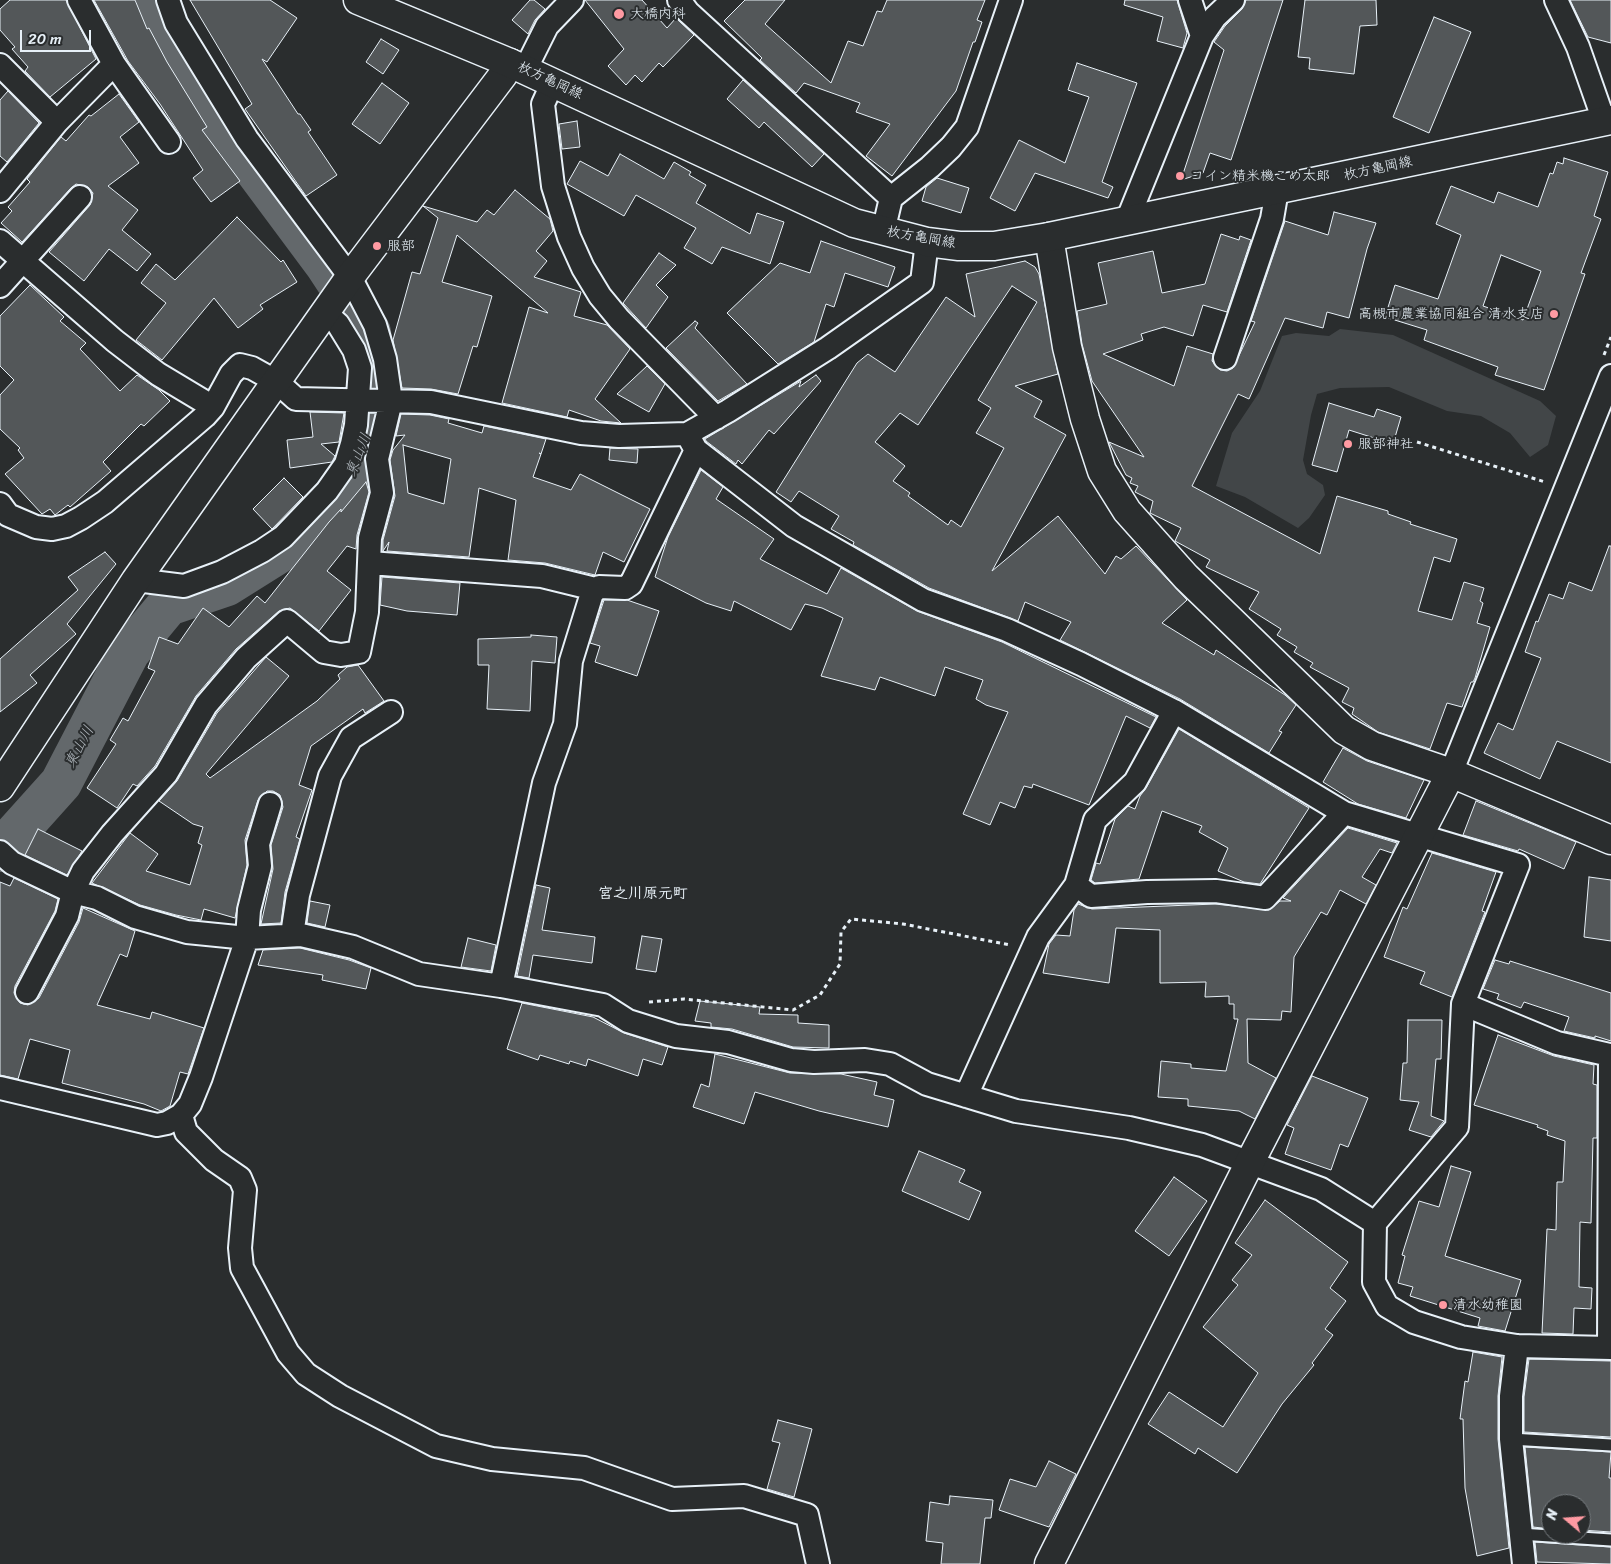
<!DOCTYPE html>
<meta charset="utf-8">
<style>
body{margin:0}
#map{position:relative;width:1611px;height:1564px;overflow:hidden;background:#2a2d2e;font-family:Sriracha,sans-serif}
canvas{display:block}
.north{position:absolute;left:1541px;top:1494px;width:50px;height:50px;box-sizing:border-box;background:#2a2d2e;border:1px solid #767b7f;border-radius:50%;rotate:288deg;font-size:14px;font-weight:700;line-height:20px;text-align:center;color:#e8f1f8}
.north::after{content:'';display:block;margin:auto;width:18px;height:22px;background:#ff9aa2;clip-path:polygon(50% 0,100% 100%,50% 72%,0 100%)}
.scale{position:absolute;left:20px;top:30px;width:71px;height:22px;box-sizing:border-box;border:2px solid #e8f1f8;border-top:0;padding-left:6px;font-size:15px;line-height:18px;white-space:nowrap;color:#e8f1f8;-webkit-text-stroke:4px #2a2d2e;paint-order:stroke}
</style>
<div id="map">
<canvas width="1611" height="1564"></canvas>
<div class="north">N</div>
<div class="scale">20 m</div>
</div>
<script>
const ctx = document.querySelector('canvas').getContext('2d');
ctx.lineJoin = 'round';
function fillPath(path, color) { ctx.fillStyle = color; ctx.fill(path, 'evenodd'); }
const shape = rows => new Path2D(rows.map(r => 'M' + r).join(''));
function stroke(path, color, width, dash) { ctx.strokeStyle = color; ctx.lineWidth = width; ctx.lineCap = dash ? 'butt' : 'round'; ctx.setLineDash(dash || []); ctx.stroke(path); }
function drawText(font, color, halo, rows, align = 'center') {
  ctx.font = font + ' Sriracha,"Klee One",sans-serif'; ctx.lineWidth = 4; ctx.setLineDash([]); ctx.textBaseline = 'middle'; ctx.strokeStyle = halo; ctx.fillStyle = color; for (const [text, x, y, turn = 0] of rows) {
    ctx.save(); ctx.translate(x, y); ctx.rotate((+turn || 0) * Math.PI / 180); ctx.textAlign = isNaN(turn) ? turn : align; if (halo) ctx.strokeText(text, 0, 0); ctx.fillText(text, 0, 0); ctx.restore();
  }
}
fillPath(shape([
 [1340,329,1393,335,1540,401,1556,416,1548,445,1530,457,1510,433,1481,416,1447,411,1389,387,1340,388,1317,394,1311,415,1303,460,1307,474,1323,485,1325,495,1309,518,1298,528,1245,497,1216,486,1232,433,1260,391,1282,336,1296,333,1329,336]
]), '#424648');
stroke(shape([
 [0,851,61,783,129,652,168,605,227,585,294,543,347,483,370,430,376,383,370,332,326,265,213,113,178,49,157,0]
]), '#63686b', 42);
const building = shape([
 [10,0,66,0,96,59,50,97,25,71,28,67,12,49,15,47,0,30,0,9,10,0],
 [94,0,135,0,147,29,149,28,167,62,207,127,202,130,240,181,211,202,193,178,203,170,160,104,128,61,94,0],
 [190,0,270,0,297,18,267,62,262,59,298,114,300,114,311,130,308,132,337,175,306,196,245,109,252,104,190,0],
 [530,0,534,0,545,9,535,20,528,34,512,20,530,0],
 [585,0,642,0,667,28,676,18,694,35,663,67,659,63,642,82,635,75,626,85,608,66,624,49,585,0],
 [745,0,785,0,765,24,831,83,848,41,863,46,877,11,882,12,887,0,985,0,977,20,982,22,975,42,973,42,956,91,892,176,866,156,890,124,856,112,860,103,804,83,796,93,760,60,762,58,724,21,745,0],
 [1125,0,1177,0,1187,33,1183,48,1157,41,1163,17,1124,5,1125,0],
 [1246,0,1283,0,1231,160,1210,153,1203,173,1181,180,1224,50,1214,42,1225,26,1242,9,1246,0],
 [1305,0,1376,0,1377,25,1360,26,1354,74,1309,69,1310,58,1298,57,1305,0],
 [1570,0,1611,0,1611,43,1588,37,1570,0],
 [1434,17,1471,32,1429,133,1393,117,1434,17],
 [381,39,399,50,383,74,366,62,381,39],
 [1077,63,1137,83,1102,182,1113,187,1108,198,1035,173,1015,211,990,198,1019,140,1065,163,1089,97,1068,90,1077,63],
 [743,80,824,154,812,167,764,122,759,128,727,99,743,80],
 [382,83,409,103,380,144,352,124,382,83],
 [8,91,39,123,7,162,0,156,0,100,8,91],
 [119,94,139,122,120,137,139,163,108,186,138,210,122,230,151,254,137,271,109,249,84,281,49,252,90,205,93,193,88,187,76,184,71,188,22,242,1,223,12,211,8,207,30,182,27,179,61,137,66,141,89,115,91,116,119,94],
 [577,121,580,147,562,149,559,124,577,121],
 [620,154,664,179,674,162,691,172,689,175,706,185,696,203,750,234,757,213,784,222,770,264,722,247,712,264,684,248,696,228,636,195,624,216,567,184,580,161,608,176,620,154],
 [1564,158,1608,172,1594,216,1601,219,1581,273,1585,274,1544,390,1495,375,1498,367,1424,340,1427,330,1385,317,1395,285,1438,299,1461,235,1436,224,1451,186,1494,203,1498,192,1538,207,1550,173,1553,174,1557,162,1563,164,1564,158],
 [1501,255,1541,271,1523,320,1483,306,1501,255],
 [937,178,969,188,961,213,922,201,926,187,937,178],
 [515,190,550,219,553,231,536,251,547,261,534,277,581,292,574,316,607,325,630,349,595,399,621,423,601,421,569,410,567,417,502,403,529,307,548,313,457,235,442,282,492,296,477,347,473,346,458,394,431,389,402,388,393,340,412,272,420,274,438,218,423,206,477,222,487,210,494,215,515,190],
 [1334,212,1376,223,1367,249,1349,318,1327,312,1323,328,1285,318,1249,399,1238,394,1192,486,1320,554,1337,496,1388,511,1388,514,1411,522,1410,524,1457,539,1450,562,1434,557,1418,611,1452,620,1464,582,1484,588,1480,601,1483,603,1477,623,1490,627,1475,678,1473,682,1471,682,1462,707,1447,703,1430,749,1378,732,1352,714,1354,708,1342,702,1349,688,1310,667,1313,663,1294,652,1297,647,1277,635,1281,629,1249,609,1259,592,1206,567,1210,560,1175,541,1181,528,1150,513,1153,501,1135,492,1138,486,1130,483,1132,478,1126,475,1109,442,1144,457,1092,381,1082,344,1077,311,1107,304,1098,263,1153,251,1162,293,1205,284,1221,234,1239,240,1240,236,1251,240,1227,312,1203,305,1193,336,1164,327,1141,334,1143,340,1103,354,1174,386,1187,346,1213,354,1212,361,1220,370,1227,371,1233,368,1255,322,1251,321,1285,221,1328,235,1334,212],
 [237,217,281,262,283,260,297,282,260,305,263,309,238,328,214,298,162,360,136,340,166,303,141,283,156,264,175,280,237,217],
 [821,241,895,267,888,287,845,273,834,307,826,304,814,342,778,364,727,313,780,263,810,273,821,241],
 [659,253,676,265,656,285,668,297,646,328,623,303,659,253],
 [1025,261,1035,267,1039,274,1058,374,1015,386,1042,401,1034,417,1066,435,992,571,1058,516,1105,574,1116,556,1121,559,1136,546,1187,600,1162,623,1214,655,1216,650,1285,695,1296,705,1279,731,1282,732,1269,753,1180,699,1060,640,1071,622,1025,602,1018,621,929,588,853,545,854,542,831,529,839,516,799,491,791,502,776,492,857,363,868,354,895,372,946,297,975,317,966,274,1025,261],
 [1012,286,1037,302,978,400,991,408,976,433,1004,448,961,527,951,520,948,525,908,496,910,493,893,481,905,466,875,442,900,413,918,425,1012,286],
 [30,285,64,317,60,321,86,343,80,349,120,391,137,375,159,390,170,401,144,426,141,424,103,462,111,471,70,507,68,505,55,515,50,509,42,514,5,474,24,458,18,450,20,448,0,429,0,395,14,380,0,366,0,316,30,285],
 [695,321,698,323,695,328,747,384,718,401,666,348,695,321],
 [647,366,665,384,649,412,617,394,647,366],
 [816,375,821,381,774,434,769,430,742,464,738,460,736,464,706,441,705,439,801,381,799,387,816,375],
 [1329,403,1374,417,1377,409,1401,417,1393,444,1349,430,1337,472,1312,465,1329,403],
 [310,412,344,413,339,442,321,444,335,456,332,462,290,468,287,440,313,437,310,412],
 [401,414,430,415,449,419,448,423,482,433,484,426,546,439,541,454,539,453,541,454,533,477,571,490,580,474,650,509,624,562,603,552,595,575,545,563,508,560,516,500,479,488,469,557,387,551,389,542,383,551,383,540,395,496,390,460,393,450,405,435,396,436,401,414],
 [403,445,451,459,444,504,408,493,403,445],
 [610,448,638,449,637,463,609,460,610,448],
 [701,470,723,487,716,499,774,539,760,559,827,594,841,568,917,611,1002,642,1156,717,1150,728,1126,716,1089,805,1033,784,1032,788,1024,786,1015,808,1000,802,990,825,963,814,1008,712,986,705,976,699,983,680,945,667,935,696,880,677,875,690,821,676,843,618,822,608,805,604,791,630,734,601,731,611,706,603,655,577,668,537,701,470],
 [284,478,303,497,272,529,253,509,284,478],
 [366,482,369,492,357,535,356,549,347,546,327,571,351,590,319,631,290,608,279,611,236,649,196,696,155,766,137,786,133,784,117,808,87,788,116,744,110,740,123,718,128,721,155,671,148,668,159,637,178,644,203,608,229,627,257,596,265,603,329,522,341,509,341,512,366,482],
 [1609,546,1611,546,1611,763,1557,741,1540,779,1484,753,1498,723,1513,730,1541,658,1525,652,1536,621,1538,622,1549,594,1563,599,1569,582,1592,591,1609,546],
 [105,552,116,564,67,624,76,634,30,675,37,683,0,712,0,659,78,590,68,577,105,552],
 [382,577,460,583,457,615,407,611,380,605,382,577],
 [604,600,627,600,659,611,637,676,595,662,600,646,590,643,604,600],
 [531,635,557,637,555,663,532,661,530,711,487,709,489,665,478,665,478,639,531,637,531,635],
 [266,657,289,676,206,774,210,778,317,701,340,679,338,675,347,667,358,665,384,701,365,713,363,709,311,746,299,785,312,790,296,837,300,839,285,892,281,923,261,924,273,869,271,845,283,807,280,795,273,791,267,791,258,800,245,840,247,865,235,918,204,909,201,920,176,915,140,905,92,883,130,833,158,854,146,871,190,885,202,845,198,843,203,827,193,824,159,801,177,781,217,713,266,657],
 [1179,729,1309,808,1260,884,1244,882,1218,871,1228,848,1199,832,1202,826,1162,811,1139,879,1095,883,1091,880,1096,863,1100,864,1115,819,1128,806,1135,809,1140,796,1146,788,1179,729],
 [1343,748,1367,761,1424,780,1406,818,1358,804,1323,782,1343,748],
 [1476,801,1576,842,1564,869,1519,849,1518,851,1463,835,1476,801],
 [1348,828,1397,843,1392,853,1380,849,1362,877,1376,885,1366,904,1340,890,1327,915,1321,912,1294,957,1291,1012,1282,1011,1281,1020,1247,1019,1248,1063,1276,1078,1255,1119,1239,1111,1188,1106,1188,1099,1158,1097,1161,1061,1191,1064,1191,1068,1226,1071,1238,1019,1234,1019,1234,1004,1229,1004,1229,996,1205,997,1206,982,1160,983,1160,930,1116,928,1109,983,1043,973,1049,944,1056,935,1070,936,1074,910,1078,904,1092,909,1215,904,1269,910,1280,901,1291,901,1283,898,1348,828],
 [38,829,82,851,67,875,25,855,38,829],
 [1432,853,1496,872,1482,911,1485,912,1452,997,1420,984,1425,972,1384,957,1403,907,1407,909,1432,853],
 [1589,877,1611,880,1611,941,1584,937,1589,877],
 [14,878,58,899,55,911,15,986,14,993,20,1003,28,1005,39,998,79,922,83,908,135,931,127,957,120,954,97,1005,150,1019,152,1012,204,1028,188,1074,180,1072,170,1106,161,1111,144,1104,62,1083,70,1050,30,1039,18,1079,0,1075,0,882,10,886,14,878],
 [536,885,550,888,542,930,595,937,592,963,533,955,529,978,517,976,536,885],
 [310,901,330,905,325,927,307,923,310,901],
 [642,936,662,939,656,972,636,969,642,936],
 [468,938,496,945,491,971,461,967,468,938],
 [300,948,349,960,371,968,366,989,322,980,323,975,258,965,263,950,300,948],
 [1495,960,1509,964,1510,961,1611,993,1611,1041,1595,1036,1595,1038,1564,1031,1569,1017,1524,1002,1521,1008,1497,999,1499,994,1483,989,1495,960],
 [700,1001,760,1007,759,1014,798,1015,798,1023,829,1025,829,1048,793,1047,732,1029,711,1027,711,1023,695,1021,700,1001],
 [522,1003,593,1017,624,1033,668,1047,662,1065,643,1059,638,1076,588,1059,586,1066,570,1061,569,1064,540,1055,538,1060,507,1049,522,1003],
 [1408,1020,1442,1020,1441,1059,1436,1059,1431,1116,1444,1121,1431,1137,1409,1130,1419,1102,1400,1100,1403,1063,1407,1063,1408,1020],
 [1498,1035,1554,1056,1594,1065,1593,1084,1597,1085,1597,1138,1593,1138,1591,1223,1580,1222,1579,1287,1592,1288,1591,1309,1574,1308,1573,1334,1542,1333,1547,1229,1556,1230,1557,1182,1563,1182,1565,1141,1547,1135,1548,1131,1537,1127,1538,1125,1474,1105,1498,1035],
 [715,1054,790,1073,841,1074,877,1082,874,1095,894,1100,888,1127,819,1111,755,1092,744,1124,693,1107,701,1084,709,1087,715,1054],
 [1312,1076,1368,1098,1348,1147,1340,1144,1331,1170,1285,1154,1294,1128,1287,1125,1312,1076],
 [919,1151,965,1170,959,1182,981,1192,969,1220,902,1191,919,1151],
 [1451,1166,1471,1172,1445,1256,1521,1280,1505,1331,1478,1326,1480,1318,1410,1296,1413,1287,1398,1283,1405,1256,1402,1255,1419,1201,1439,1207,1451,1166],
 [1174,1177,1207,1201,1169,1256,1135,1231,1174,1177],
 [1265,1200,1348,1262,1330,1288,1346,1301,1325,1329,1333,1335,1312,1363,1314,1365,1282,1404,1237,1473,1198,1448,1195,1454,1148,1424,1169,1392,1223,1427,1258,1373,1203,1327,1238,1285,1232,1280,1252,1255,1235,1243,1265,1200],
 [1473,1352,1502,1357,1498,1396,1498,1439,1509,1548,1477,1556,1465,1488,1463,1419,1460,1419,1465,1381,1468,1382,1473,1352],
 [1529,1359,1611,1361,1611,1437,1524,1432,1524,1397,1529,1359],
 [778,1420,812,1429,794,1497,767,1489,780,1443,772,1441,778,1420],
 [1525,1447,1611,1452,1609,1478,1611,1478,1611,1532,1581,1530,1581,1504,1551,1504,1551,1529,1533,1527,1525,1447],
 [1049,1461,1076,1474,1049,1527,999,1510,1010,1479,1036,1487,1049,1461],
 [950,1496,993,1500,991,1518,985,1518,980,1564,941,1564,943,1543,926,1541,930,1502,949,1505,950,1496],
 [1535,1542,1611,1547,1611,1564,1537,1562,1535,1542]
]);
fillPath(building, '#535759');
stroke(building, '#e8f1f8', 1);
const lane = shape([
 [1511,1439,1611,1445],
 [1520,1534,1611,1540]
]);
const street = shape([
 [79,0,114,64,169,142],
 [679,0,688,12,891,198],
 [1190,0,1202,36],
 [1556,0,1578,47,1604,121],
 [0,65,57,122],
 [525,70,547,26,572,0],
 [553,82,543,104,553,186,569,237,583,268,600,296,619,319,716,418],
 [0,191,57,122,114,64],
 [1127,221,1202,36,1215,17,1233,0],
 [883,232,891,198,930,167,951,147,967,127,1011,0],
 [0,241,115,341,158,374,213,407],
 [0,286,80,197],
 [1225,358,1272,219,1277,190],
 [687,434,696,450,794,526,923,600,1007,630,1081,664,1174,711,1344,813,1518,865,1463,1004],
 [0,504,8,515,36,527,52,529,66,526,81,518,105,502,205,416,213,407,231,374,240,365,252,368,277,382,296,399,431,402,581,433,619,436,687,434,728,411,828,348,922,282,927,242],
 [370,563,542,576,595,589],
 [136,580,184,586,222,572,262,551,283,537,327,491,346,464,352,444,356,425,360,368,354,350,338,324,326,313],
 [1451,773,1611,376],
 [0,852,12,863,73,892,97,898,135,917,187,932,247,938,301,935,353,947,419,974,501,986,603,1005,628,1021,676,1036,728,1042,791,1060,814,1062,865,1060,890,1064,927,1084,1016,1111,1129,1128,1202,1145,1321,1189,1375,1223,1374,1282,1387,1306,1414,1322,1461,1337,1517,1346,1611,1348],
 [1076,885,1091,896,1147,892,1216,891,1265,898,1344,813],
 [292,935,298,895,330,776,351,738,391,712],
 [501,986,544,783,565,724,571,661,592,593,599,587,625,588,631,584,696,450],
 [27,992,67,916,73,892,83,871,112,834,166,774,206,705,246,658,287,621,324,652,341,655,359,652,367,612,370,538,382,493,377,459,391,401,385,359,375,325,350,277,247,139,176,23,168,0],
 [0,1088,157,1125,167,1123,181,1115,190,1104,201,1077,247,938,249,910,260,866,258,844,270,804],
 [966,1096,1038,937,1076,885,1095,820,1135,782,1174,711],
 [181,1115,186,1132,214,1160,240,1178,245,1190,240,1248,242,1268,288,1353,306,1374,340,1396,436,1446,492,1459,584,1468,672,1499,744,1496,807,1515,818,1564],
 [1375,1223,1457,1127,1463,1004,1557,1043,1610,1055,1609,1348],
 [1517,1346,1511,1396,1511,1439,1524,1564]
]);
const secondary = shape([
 [1049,237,1067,347,1085,419,1102,471,1127,511,1186,577,1344,730,1372,746,1451,773,1611,840],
 [0,787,136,580,350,277,503,75,510,63],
 [1049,1564,1250,1162,1451,773]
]);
const primary = shape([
 [358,0,510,63,854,223,927,242,959,246,994,246,1049,237,1611,120]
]);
stroke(lane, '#e8f1f8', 15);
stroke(street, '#e8f1f8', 26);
stroke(secondary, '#e8f1f8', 31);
stroke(primary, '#e8f1f8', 31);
stroke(shape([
 [1604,355,1611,337],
 [1417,442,1545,482],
 [649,1002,684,999,793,1010,820,995,840,964,841,932,851,919,903,924,1010,945]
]), '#e8f1f8', 3, [4, 4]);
stroke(lane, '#2a2d2e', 11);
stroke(street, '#2a2d2e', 22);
stroke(secondary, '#2a2d2e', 28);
stroke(primary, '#2a2d2e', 28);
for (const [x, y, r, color] of [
 [619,14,6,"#ff9aa2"],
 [1180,176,5,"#ff9aa2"],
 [377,246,5,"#ff9aa2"],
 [1554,314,5,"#ff9aa2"],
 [1348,444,5,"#ff9aa2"],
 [1443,1305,5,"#ff9aa2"]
]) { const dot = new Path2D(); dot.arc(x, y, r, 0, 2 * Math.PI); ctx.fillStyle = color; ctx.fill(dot); stroke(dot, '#2a2d2e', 2); }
drawText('14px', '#e8f1f8', '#2a2d2e', [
 ["大橋内科",630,14],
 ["コイン精米機こめ太郎",1190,176],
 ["服部",387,246],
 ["高槻市農業協同組合 清水支店",1544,314,"right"],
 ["服部神社",1358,444],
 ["清水幼稚園",1453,1305]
], 'left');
drawText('14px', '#e8f1f8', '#2a2d2e', [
 ["枚方亀岡線",550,81,25],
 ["枚方亀岡線",1378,169,-12],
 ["枚方亀岡線",921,238,10]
]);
drawText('italic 15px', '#acb3b9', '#2a2d2e', [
 ["東山川",359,455,-68],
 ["東山川",80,747,-62]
]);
drawText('bold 15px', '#e8f1f8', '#2a2d2e', [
 ["宮之川原元町",643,894]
]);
</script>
